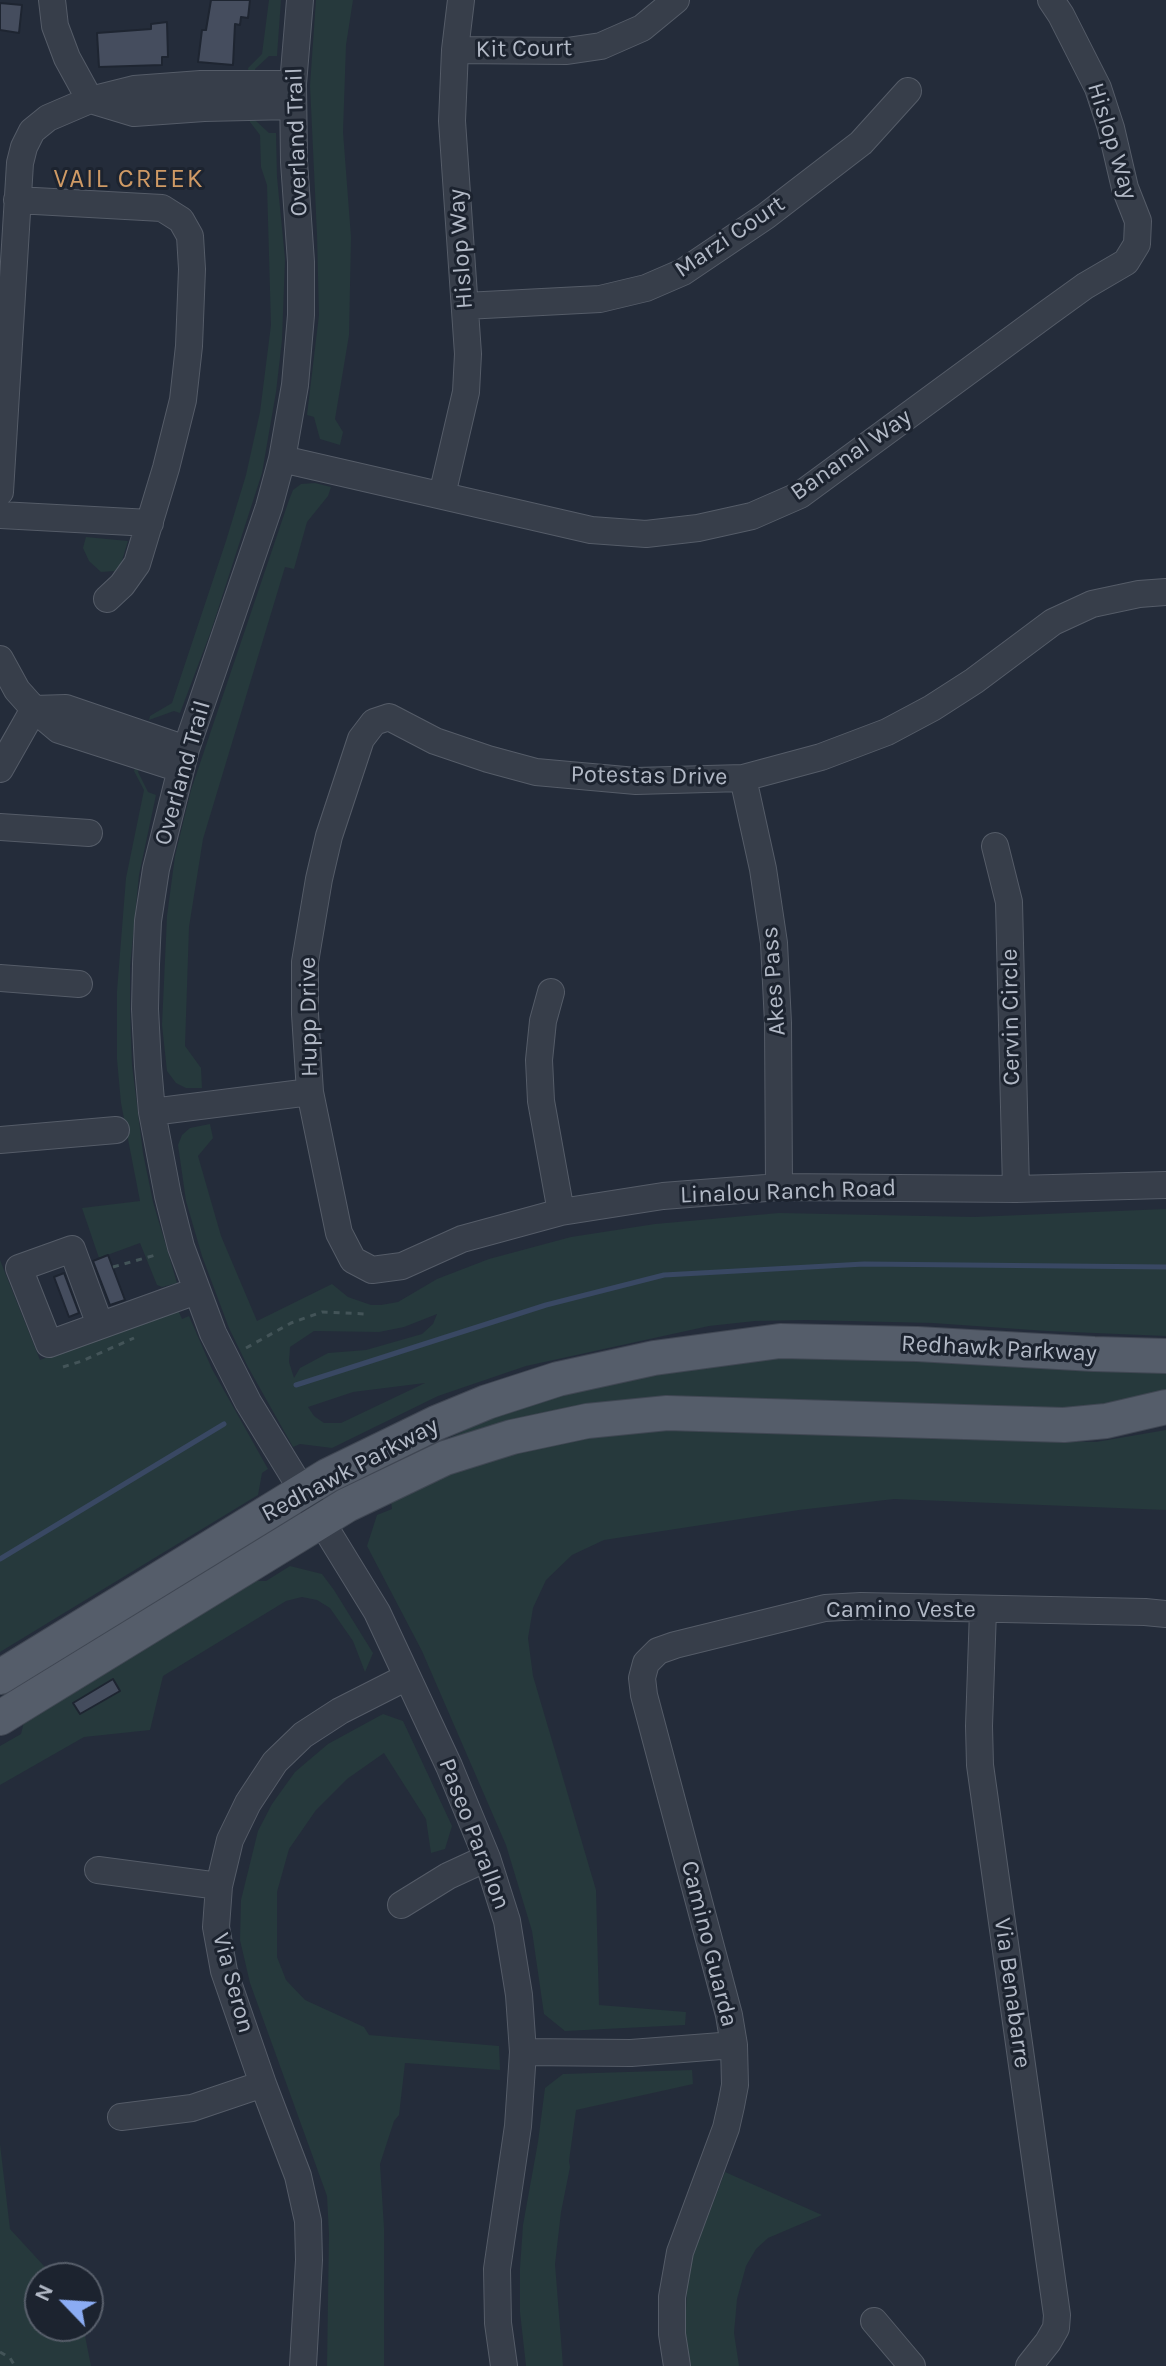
<!DOCTYPE html>
<style>
body{margin:0}
#map{position:relative;width:1166px;height:2366px;overflow:hidden;background:#242c3a;font-family:Karla,sans-serif}
canvas{display:block}
.north{position:absolute;left:24px;top:2262px;width:80px;height:80px;box-sizing:border-box;background:#1c232f;border:2px solid #585f6b;border-radius:50%;rotate:295deg;font-size:22px;font-weight:700;line-height:32px;text-align:center;color:#b2b9c6}
.north::after{content:'';display:block;margin:auto;width:28px;height:36px;background:#8bacf3;clip-path:polygon(50% 0,100% 100%,50% 72%,0 100%)}
</style>
<div id="map">
<canvas width="1166" height="2366"></canvas>
<div class="north">N</div>
</div>
<script>
const ctx = document.querySelector('canvas').getContext('2d');
ctx.lineJoin = 'round';
function fillPath(path, color) { ctx.fillStyle = color; ctx.fill(path, 'evenodd'); }
const shape = rows => new Path2D(rows.map(r => 'M' + r).join(''));
function stroke(path, color, width, dash) { ctx.strokeStyle = color; ctx.lineWidth = width; ctx.lineCap = dash ? 'butt' : 'round'; ctx.setLineDash(dash || []); ctx.stroke(path); }
function drawText(font, color, halo, rows, align = 'center') {
  ctx.font = font + ' Karla,sans-serif'; ctx.lineWidth = 6; ctx.setLineDash([]); ctx.textBaseline = 'middle'; ctx.strokeStyle = halo; ctx.fillStyle = color; for (const [text, x, y, turn = 0] of rows) {
    ctx.save(); ctx.translate(x, y); ctx.rotate((+turn || 0) * Math.PI / 180); ctx.textAlign = isNaN(turn) ? turn : align; if (halo) ctx.strokeText(text, 0, 0); ctx.fillText(text, 0, 0); ctx.restore();
  }
}
fillPath(shape([
 [269,0,281,0,277,56,269,56,255,69,255,76,249,76,248,68,262,54],
 [316,0,353,0,346,45,343,132,351,237,349,335,335,419,343,432,340,445,320,439,314,417,307,415,319,315,317,235,310,85],
 [250,114,255,114,255,120,269,133,276,133,277,177,285,259,282,340,276,392,262,473,211,631,180,713,174,711,149,720,150,716,172,703,226,541,246,475,260,412,271,325,267,185,261,167,260,135,250,122],
 [315,483,331,487,328,496,307,522,294,569,285,567,203,839,189,927,185,1046,201,1068,202,1088,186,1088,176,1083,167,1071,162,1025,167,916,175,856,191,790,289,500,293,490,301,484],
 [86,537,128,541,121,564,115,571,101,572,89,561,83,548],
 [136,765,140,766,138,772,148,792,156,795,139,875,130,967,130,1010,132,1065,143,1153,153,1202,177,1283,162,1287,157,1285,140,1243,99,1258,82,1208,140,1201,121,1103,117,1059,117,991,126,878,144,790,134,771],
 [210,1124,213,1138,198,1156,221,1236,257,1321,332,1284,348,1297,371,1305,381,1305,398,1302,437,1279,489,1259,571,1237,655,1224,779,1213,974,1217,1166,1209,1166,1336,1047,1331,933,1323,806,1320,755,1321,709,1326,526,1366,438,1396,332,1448,300,1444,293,1447,248,1367,229,1328,202,1256,186,1201,178,1145,182,1135,190,1128],
 [437,1314,433,1324,422,1334,366,1350,328,1353,300,1368,294,1378,289,1362,290,1347,314,1331,379,1332,404,1327],
 [425,1383,341,1423,324,1423,314,1416,308,1407,353,1392],
 [0,1260,40,1360,177,1308,182,1319,189,1316,212,1369,268,1469,262,1473,258,1495,0,1652],
 [792,1352,1166,1368,1166,1393,1114,1405,1063,1409,1018,1409,752,1398,674,1399,352,1485,462,1432,487,1418,575,1386],
 [695,1422,974,1439,1096,1442,1166,1430,1166,1510,894,1499,799,1510,604,1540,572,1555,546,1580,533,1608,528,1638,533,1676,596,1890,599,2005,686,2012,685,2025,565,2031,544,2014,532,1931,506,1845,422,1651,367,1546,377,1515,392,1509,391,1501,434,1480,481,1462,567,1439],
 [290,1566,322,1574,334,1590,373,1653,365,1672,353,1641,330,1608,317,1600,302,1597,286,1601,163,1676,150,1730,84,1737,0,1785,0,1746,21,1734,25,1718,254,1581,266,1581],
 [383,1714,403,1721,452,1826,445,1849,431,1853,426,1819,384,1753,347,1779,316,1810,289,1849,277,1892,277,1957,286,1980,305,2000,364,2027,369,2035,499,2046,500,2070,405,2063,399,2115,394,2121,380,2164,384,2228,384,2366,327,2366,329,2234,327,2196,250,1983,240,1940,241,1900,258,1831,272,1804,295,1772,328,1744],
 [692,2070,693,2084,576,2110,569,2161,570,2167,561,2212,555,2264,563,2366,526,2366,520,2312,520,2268,523,2225,538,2142,545,2088,563,2074],
 [0,2144,10,2229,55,2278,40,2278,40,2326,83,2326,91,2366,0,2366],
 [725,2172,822,2215,768,2238,756,2249,746,2266,737,2299,734,2333,739,2366,691,2366,685,2332,687,2289,693,2255]
]), '#26393c');
stroke(shape([
 [296,1385,546,1305,664,1275,864,1264,1166,1267],
 [0,1559,224,1424]
]), '#394863', 5);
const building = shape([
 [211,0,250,0,248,18,241,17,240,25,235,24,233,65,198,62,202,30,206,30,211,0],
 [0,3,22,5,19,33,0,30,0,3],
 [167,22,168,57,162,57,162,65,99,67,97,33,151,29,151,24,167,22],
 [108,1255,125,1300,110,1305,93,1261,108,1255],
 [64,1273,79,1313,69,1317,54,1277,64,1273],
 [113,1679,120,1691,80,1714,73,1703,113,1679]
]);
fillPath(building, '#454d5e');
stroke(building, '#1e2531', 2);
const minor = shape([
 [52,0,55,26,67,58,90,100],
 [300,0,293,84,294,162,301,262,301,315,295,385,282,459,269,507,186,749,156,869,148,921,146,964,145,1009,148,1066,152,1112,168,1196,181,1247,213,1333,248,1402,377,1612,449,1766,487,1858,507,1921,519,1995,523,2052,518,2126,497,2269,498,2323,504,2366],
 [455,50,567,51,601,46,642,28,676,0],
 [91,100,134,113,204,108,293,106],
 [17,200,162,208,181,220,190,236,192,269,189,346,183,400,166,468,137,564,122,585,107,599],
 [465,306,600,299,646,288,683,272,766,216,861,143,908,91],
 [282,459,591,530,646,534,698,528,752,516,800,495,1049,312,1085,286,1126,262,1137,244,1138,221,1125,188,1111,128,1098,88,1061,15,1051,0],
 [0,492,20,163,24,147,32,131,48,118,90,100,134,89,201,84,293,84],
 [442,495,466,392,468,354,452,121,455,50,461,0],
 [0,515,150,523],
 [1166,592,1139,594,1092,604,1053,622,974,681,932,708,887,732,821,757,743,778,636,781,536,772,488,759,435,741,389,717,374,722,361,739,329,836,319,879,305,962,305,1014,310,1092,339,1233,353,1260,372,1270,402,1266,462,1239,561,1212,663,1196,779,1187,1016,1189,1166,1185],
 [0,659,17,690,34,709,59,730,180,769],
 [34,709,66,708,186,749],
 [0,769,34,709],
 [743,778,763,869,774,943,778,1023,779,1187],
 [0,827,89,833],
 [995,846,1009,902,1016,1189],
 [0,978,79,984],
 [551,992,543,1021,539,1060,541,1101,561,1212],
 [152,1112,310,1092],
 [0,1140,116,1130],
 [100,1325,72,1249,19,1268,49,1344,196,1291],
 [983,1610,979,1726,980,1765,1057,2315,1056,2328,1048,2342,1029,2366],
 [98,1870,219,1886],
 [401,1905,448,1876,487,1858],
 [523,2052,631,2053,734,2045],
 [121,2117,192,2108,263,2084],
 [874,2321,912,2366],
 [303,2366,309,2260,308,2221,298,2176,263,2084,224,1971,216,1927,219,1886,230,1840,248,1803,275,1762,303,1735,340,1711,407,1677],
 [677,2366,672,2334,672,2297,680,2252,726,2128,731,2106,735,2085,734,2045,729,2015,644,1695,642,1678,646,1663,658,1651,675,1645,825,1608,861,1606,1145,1612,1166,1614]
]);
const major = shape([
 [0,1677,327,1476,436,1423,487,1402,558,1379,654,1358,780,1341,917,1344,1094,1354,1166,1356],
 [0,1718,347,1505,445,1458,512,1437,587,1421,667,1413,1064,1425,1106,1421,1166,1407]
]);
stroke(minor, '#555c68', 28);
stroke(major, '#404753', 36);
stroke(shape([
 [113,1267,159,1254],
 [246,1348,291,1323,322,1312,366,1314],
 [63,1367,82,1361,134,1338],
 [0,2352,10,2358,15,2366]
]), '#435458', 3, [6, 6]);
stroke(minor, '#373e4a', 26);
stroke(major, '#555d6a', 34);
drawText('24px', '#b2b9c6', '#1c232f', [
 ["Kit Court",524,49,-1],
 ["Hislop Way",1112,141,73],
 ["Overland Trail",297,142,-92],
 ["Marzi Court",730,237,-34],
 ["Hislop Way",461,249,-94],
 ["Bananal Way",851,455,-35],
 ["Overland Trail",183,773,-74],
 ["Potestas Drive",649,776,1],
 ["Akes Pass",774,981,-94],
 ["Hupp Drive",309,1017,-91],
 ["Cervin Circle",1011,1017,-91],
 ["Linalou Ranch Road",788,1192,-2],
 ["Redhawk Parkway",999,1349,3],
 ["Redhawk Parkway",350,1470,-28],
 ["Camino Veste",901,1610],
 ["Paseo Parallon",474,1834,69],
 ["Camino Guarda",709,1944,76],
 ["Via Seron",233,1983,75],
 ["Via Benabarre",1012,1993,82]
]);
ctx.letterSpacing = '2px';
drawText('26px', '#cf9a65', '#1c232f', [
 ["VAIL CREEK",129,180]
]);
ctx.letterSpacing = '0px';
</script>
